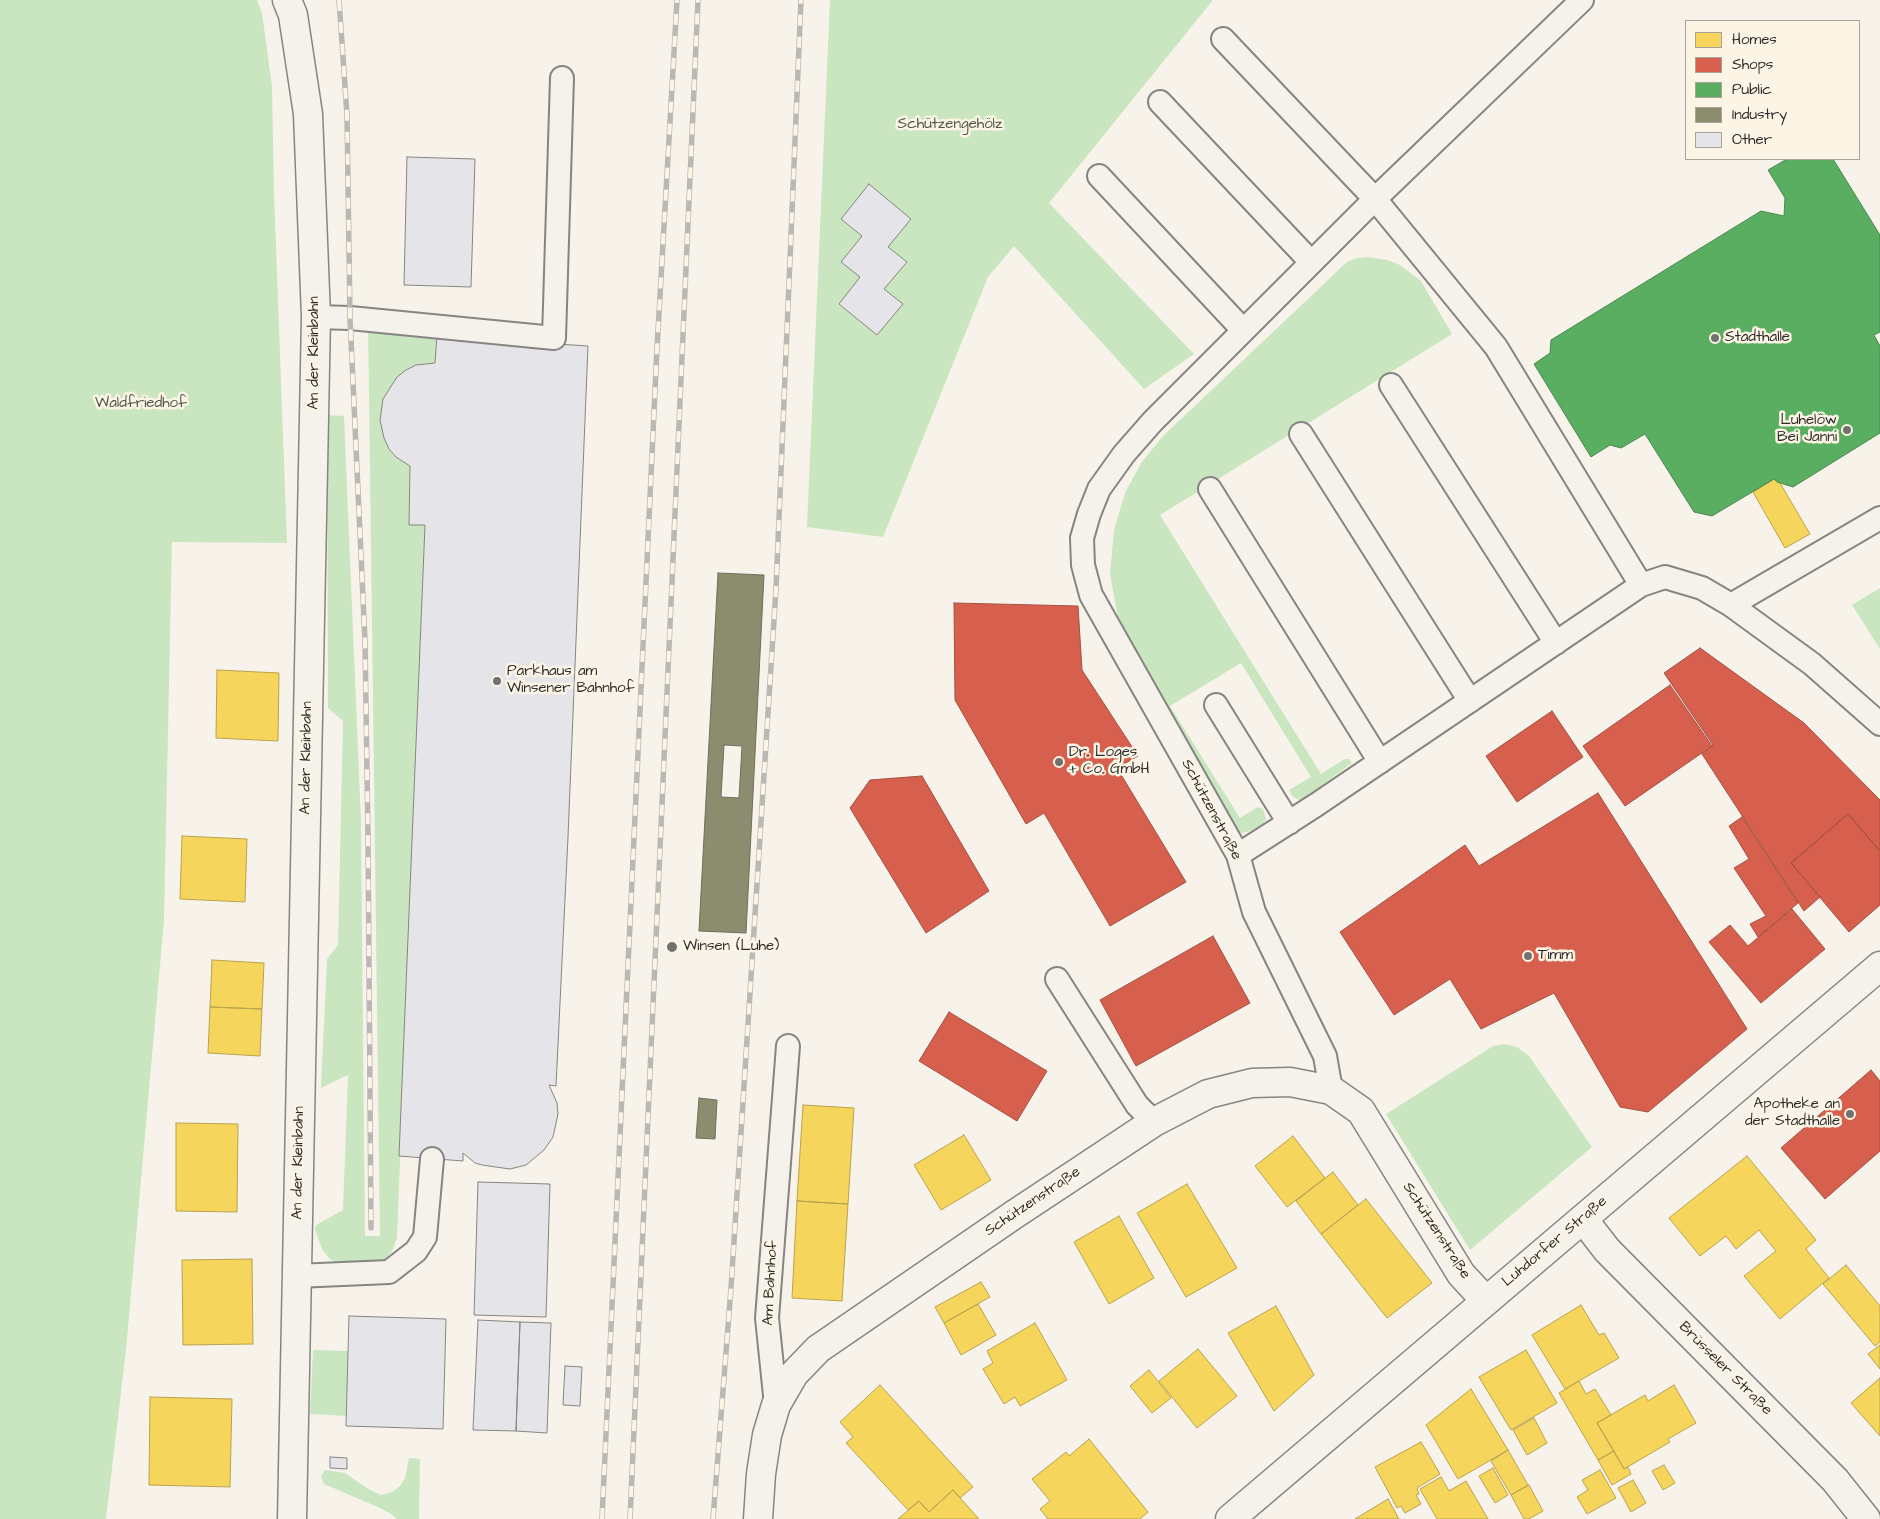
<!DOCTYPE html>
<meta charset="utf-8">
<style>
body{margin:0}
#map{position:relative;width:1880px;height:1519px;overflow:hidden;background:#f7f3ea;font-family:"Architects Daughter",sans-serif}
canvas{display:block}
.legend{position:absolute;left:1685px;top:20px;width:175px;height:140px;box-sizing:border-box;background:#fcf5e5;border:1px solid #a8a49b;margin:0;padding:6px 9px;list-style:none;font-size:15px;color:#2b2b2b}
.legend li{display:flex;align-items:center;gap:10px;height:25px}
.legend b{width:25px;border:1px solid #a8a49b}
</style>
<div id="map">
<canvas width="1880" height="1519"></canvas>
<ul class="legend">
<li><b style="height:14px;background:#f6d55c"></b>Homes</li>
<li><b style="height:14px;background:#d6604d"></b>Shops</li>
<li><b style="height:14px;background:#5aae61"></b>Public</li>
<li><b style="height:14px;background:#8c8c6e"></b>Industry</li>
<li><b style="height:14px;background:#e4e4e9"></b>Other</li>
</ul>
</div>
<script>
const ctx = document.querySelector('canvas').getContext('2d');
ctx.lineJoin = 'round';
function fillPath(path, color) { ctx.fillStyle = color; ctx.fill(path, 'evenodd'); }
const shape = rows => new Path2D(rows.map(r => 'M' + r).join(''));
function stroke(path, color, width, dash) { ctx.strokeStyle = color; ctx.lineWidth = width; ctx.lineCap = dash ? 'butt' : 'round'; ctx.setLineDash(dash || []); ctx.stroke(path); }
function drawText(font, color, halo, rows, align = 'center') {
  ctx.font = font + ' "Architects Daughter",sans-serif'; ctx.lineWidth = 5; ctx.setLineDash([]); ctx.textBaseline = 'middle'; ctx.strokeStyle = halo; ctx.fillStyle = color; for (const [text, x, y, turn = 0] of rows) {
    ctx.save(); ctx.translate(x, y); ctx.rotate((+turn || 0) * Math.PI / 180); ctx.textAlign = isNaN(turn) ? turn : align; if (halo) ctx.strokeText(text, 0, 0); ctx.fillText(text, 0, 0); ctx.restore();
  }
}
fillPath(shape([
 [0,0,257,0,262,13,272,86,274,192,287,543,172,542,164,920,126,1350,106,1519,0,1519],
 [830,0,1213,0,1049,203,1194,354,1144,389,1014,246,988,277,883,537,807,527],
 [1367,257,1388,260,1400,265,1421,281,1452,334,1160,515,1321,774,1345,759,1349,759,1352,763,1303,799,1299,800,1293,797,1289,790,1311,777,1241,663,1170,706,1240,818,1258,807,1263,809,1266,819,1263,824,1250,831,1242,833,1235,830,1119,623,1110,574,1114,530,1125,493,1141,463,1163,436,1347,262,1357,258],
 [368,320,437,336,435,363,416,365,406,370,397,377,383,399,380,420,384,438,389,449,396,457,410,466,409,525,425,525,397,1238,393,1249,387,1258,379,1262,337,1264,329,1258,322,1249,315,1230,316,1225,343,1210,348,1075,321,1088,327,959,338,945,343,721,328,708,327,415,344,416,361,821,365,1236,380,1236],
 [1880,588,1880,649,1852,605],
 [1505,1044,1517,1047,1529,1056,1592,1147,1470,1250,1386,1114,1493,1046],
 [313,1350,348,1351,347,1416,310,1414],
 [409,1458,420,1459,419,1519,397,1519,391,1514,380,1508,324,1484,321,1476,325,1470,345,1473,370,1490,381,1495,392,1492,400,1486,405,1478]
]), '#cae6c0');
const homes = shape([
 [1774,479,1780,483,1810,534,1785,548,1753,492,1774,479],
 [217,670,279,673,278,741,216,738,217,670],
 [182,836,247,839,245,902,180,899,182,836],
 [212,960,264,963,262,1009,210,1007,212,960],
 [210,1007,262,1009,260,1056,208,1053,210,1007],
 [803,1105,854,1108,848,1204,797,1201,803,1105],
 [176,1123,238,1124,237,1212,176,1211,176,1123],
 [964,1135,991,1180,941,1210,914,1165,964,1135],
 [1293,1136,1325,1178,1287,1207,1255,1166,1293,1136],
 [1747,1156,1816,1240,1806,1249,1829,1278,1780,1319,1744,1276,1776,1251,1759,1230,1736,1249,1726,1236,1700,1256,1669,1218,1747,1156],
 [1333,1172,1358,1205,1321,1234,1296,1201,1333,1172],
 [1187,1184,1237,1268,1186,1297,1137,1213,1187,1184],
 [1366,1199,1432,1283,1387,1318,1321,1234,1366,1199],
 [797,1201,848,1204,842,1301,792,1298,797,1201],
 [1119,1216,1154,1278,1109,1304,1074,1242,1119,1216],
 [252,1259,253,1344,183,1345,182,1260,252,1259],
 [1846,1265,1880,1306,1880,1342,1875,1346,1823,1284,1846,1265],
 [981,1282,990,1297,944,1323,935,1307,981,1282],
 [978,1304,996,1335,961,1355,944,1323,978,1304],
 [1581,1305,1599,1335,1604,1333,1619,1358,1565,1389,1532,1335,1581,1305],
 [1276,1306,1314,1375,1274,1411,1228,1333,1276,1306],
 [1035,1323,1067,1380,1020,1406,1015,1397,1004,1404,983,1369,993,1363,987,1351,1035,1323],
 [1880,1345,1880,1369,1868,1354,1880,1345],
 [1198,1349,1237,1396,1197,1428,1159,1381,1198,1349],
 [1526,1350,1557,1403,1511,1430,1479,1377,1526,1350],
 [1149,1370,1171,1398,1152,1413,1130,1386,1149,1370],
 [1880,1378,1880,1436,1851,1403,1880,1378],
 [1579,1381,1586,1394,1595,1389,1611,1415,1597,1423,1614,1451,1598,1460,1559,1393,1579,1381],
 [880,1385,973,1487,960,1498,953,1490,929,1512,919,1501,908,1510,846,1443,853,1437,840,1422,880,1385],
 [1674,1385,1696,1423,1668,1439,1670,1442,1624,1469,1597,1423,1645,1395,1648,1401,1674,1385],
 [1471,1389,1508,1450,1458,1479,1426,1425,1471,1389],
 [150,1397,232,1399,230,1487,149,1485,150,1397],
 [1534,1418,1547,1443,1527,1455,1513,1430,1534,1418],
 [1089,1439,1148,1512,1140,1519,1048,1519,1040,1509,1050,1501,1032,1479,1066,1452,1069,1456,1089,1439],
 [1421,1442,1440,1474,1417,1488,1419,1494,1416,1495,1421,1504,1405,1513,1401,1506,1397,1508,1375,1467,1421,1442],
 [1508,1450,1528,1485,1511,1495,1491,1461,1508,1450],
 [1614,1451,1624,1469,1628,1467,1631,1474,1612,1485,1598,1460,1614,1451],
 [1664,1465,1675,1483,1663,1490,1652,1471,1664,1465],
 [1493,1468,1508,1495,1495,1503,1479,1476,1493,1468],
 [1600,1470,1616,1498,1587,1514,1577,1497,1588,1490,1582,1480,1600,1470],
 [1441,1477,1449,1491,1466,1481,1488,1519,1437,1519,1420,1489,1441,1477],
 [1633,1480,1646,1503,1631,1512,1618,1488,1633,1480],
 [1529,1485,1543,1511,1529,1519,1524,1519,1511,1495,1529,1485],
 [953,1490,979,1519,898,1519,919,1501,929,1512,953,1490],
 [1388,1499,1399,1519,1355,1519,1388,1499]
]);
fillPath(homes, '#f6d55c');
stroke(homes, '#b9a24d', 1);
const shops = shape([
 [954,603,1078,606,1082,670,1138,756,1117,768,1186,882,1110,926,1044,813,1026,824,955,700,954,603],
 [1700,648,1804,723,1880,800,1880,851,1848,814,1791,863,1820,897,1804,911,1702,754,1713,745,1664,673,1700,648],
 [1670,685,1712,746,1625,806,1583,746,1670,685],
 [1552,711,1583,757,1517,802,1486,756,1552,711],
 [922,776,989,891,926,933,850,808,870,780,922,776],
 [1598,793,1747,1029,1648,1112,1620,1107,1554,993,1481,1029,1450,979,1394,1015,1340,932,1465,845,1479,866,1598,793],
 [1848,814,1880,851,1880,905,1849,932,1791,863,1848,814],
 [1742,817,1798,903,1758,937,1750,924,1766,916,1734,868,1749,859,1729,826,1742,817],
 [1792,909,1825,949,1761,1003,1709,942,1730,925,1748,946,1792,909],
 [1213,936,1250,1003,1136,1066,1100,1000,1213,936],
 [949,1012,1047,1071,1017,1121,919,1061,949,1012],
 [1871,1070,1880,1081,1880,1151,1825,1199,1781,1148,1871,1070]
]);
fillPath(shops, '#d6604d');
stroke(shops, '#a35043', 1);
const public = shape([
 [1787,159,1833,159,1880,235,1880,332,1874,335,1880,346,1880,433,1793,487,1777,482,1774,479,1712,516,1694,512,1645,434,1621,448,1610,445,1591,457,1534,364,1550,353,1551,340,1761,211,1784,216,1785,198,1768,170,1787,159]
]);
fillPath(public, '#5aae61');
stroke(public, '#4c8751', 1);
const industry = shape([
 [718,573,764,575,746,933,699,931,718,573],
 [724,745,742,746,739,798,721,797,724,745],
 [699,1098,717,1100,715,1139,696,1138,699,1098]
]);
fillPath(industry, '#8c8c6e');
stroke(industry, '#6f6f5a', 1);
const building = shape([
 [407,157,475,159,471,287,404,285,407,157],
 [869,184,911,219,888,247,907,262,884,289,903,304,877,335,839,304,860,277,841,262,862,236,841,219,869,184],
 [437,336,588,346,568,837,556,1086,549,1085,557,1103,558,1114,553,1137,544,1150,526,1165,510,1169,482,1165,475,1163,463,1153,463,1161,399,1156,425,525,409,525,410,466,396,457,389,449,384,438,380,420,383,399,397,377,406,370,416,365,435,363,437,336],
 [478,1182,550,1184,546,1317,474,1315,478,1182],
 [349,1316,446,1319,443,1429,346,1426,349,1316],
 [478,1320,520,1322,516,1431,473,1430,478,1320],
 [520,1322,551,1323,547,1433,516,1431,520,1322],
 [565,1366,582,1367,580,1406,563,1405,565,1366],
 [330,1457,347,1458,347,1469,330,1468,330,1457]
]);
fillPath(building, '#e4e4e9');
stroke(building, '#878581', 1);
const service = shape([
 [1223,39,1375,199,1496,347,1641,585],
 [1160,102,1311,262],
 [1099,176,1243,330],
 [316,317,350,318,554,338,562,78],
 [1391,385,1556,643],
 [1301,434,1470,701],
 [1210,489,1380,762],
 [1731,605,1880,518],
 [1216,705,1289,823],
 [1238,855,1316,805,1641,585,1665,577,1702,588,1731,605,1812,664,1880,724],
 [1057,979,1137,1105,1154,1122],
 [1331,1090,1325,1056,1254,912,1238,855,1091,595,1083,565,1082,538,1089,514,1099,489,1124,454,1153,421,1375,199,1582,0],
 [296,1276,389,1272,416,1251,425,1237,432,1159],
 [776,1405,767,1318,788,1046]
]);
const minor = shape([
 [287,0,293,15,308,114,316,317,292,1519],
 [1583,1219,1607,1250,1835,1480,1866,1519],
 [758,1519,761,1474,767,1435,776,1405,794,1374,818,1349,1015,1214,1154,1122,1208,1094,1252,1083,1290,1082,1331,1090,1361,1111,1461,1274,1486,1301]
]);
const secondary = shape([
 [1230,1519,1880,966]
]);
stroke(service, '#878581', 26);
stroke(minor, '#878581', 31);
stroke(secondary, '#878581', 31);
stroke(service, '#f5f2ec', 22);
stroke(minor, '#f5f2ec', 28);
stroke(secondary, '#f5f2ec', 28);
const rail = shape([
 [339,0,347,115,350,318,365,641,368,838,371,1228],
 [602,1519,657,348,677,0],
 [630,1519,698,0],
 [713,1519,731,1288,776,589,801,0]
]);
stroke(rail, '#bbb8b4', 5.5);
stroke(rail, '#fcf5e5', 4, [11]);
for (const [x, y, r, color] of [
 [1715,338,5,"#72716e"],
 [1847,430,5,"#72716e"],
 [497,681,5,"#72716e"],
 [1059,762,5,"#72716e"],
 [672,947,6,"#72716e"],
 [1528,956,5,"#72716e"],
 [1850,1114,5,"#72716e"]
]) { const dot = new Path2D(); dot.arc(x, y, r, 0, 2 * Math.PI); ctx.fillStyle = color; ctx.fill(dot); stroke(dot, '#fcf5e5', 2); }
drawText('15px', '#4a5748', '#fcf5e5', [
 ["Schützengehölz",950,125],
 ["Waldfriedhof",141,404]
]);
drawText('15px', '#2b2b2b', '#fcf5e5', [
 ["Stadthalle",1725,338],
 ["Luhelöw",1837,421,"right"],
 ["Bei Janni",1837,438,"right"],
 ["Parkhaus am",507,672],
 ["Winsener Bahnhof",507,689],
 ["Dr. Loges",1069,753],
 ["+ Co. GmbH",1069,770],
 ["Winsen (Luhe)",683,947],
 ["Timm",1538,956],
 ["Apotheke an",1840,1105,"right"],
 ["der Stadthalle",1840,1122,"right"]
], 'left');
drawText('15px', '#2b2b2b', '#fcf5e5', [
 ["An der Kleinbahn",315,353,-90],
 ["An der Kleinbahn",307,758,-89],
 ["Schützenstraße",1211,810,62],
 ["An der Kleinbahn",299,1163,-89],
 ["Schützenstraße",1033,1202,-34],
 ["Schützenstraße",1436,1231,57],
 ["Luhdorfer Straße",1555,1242,-40],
 ["Am Bahnhof",771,1283,-87],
 ["Brüsseler Straße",1725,1369,45]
]);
</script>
